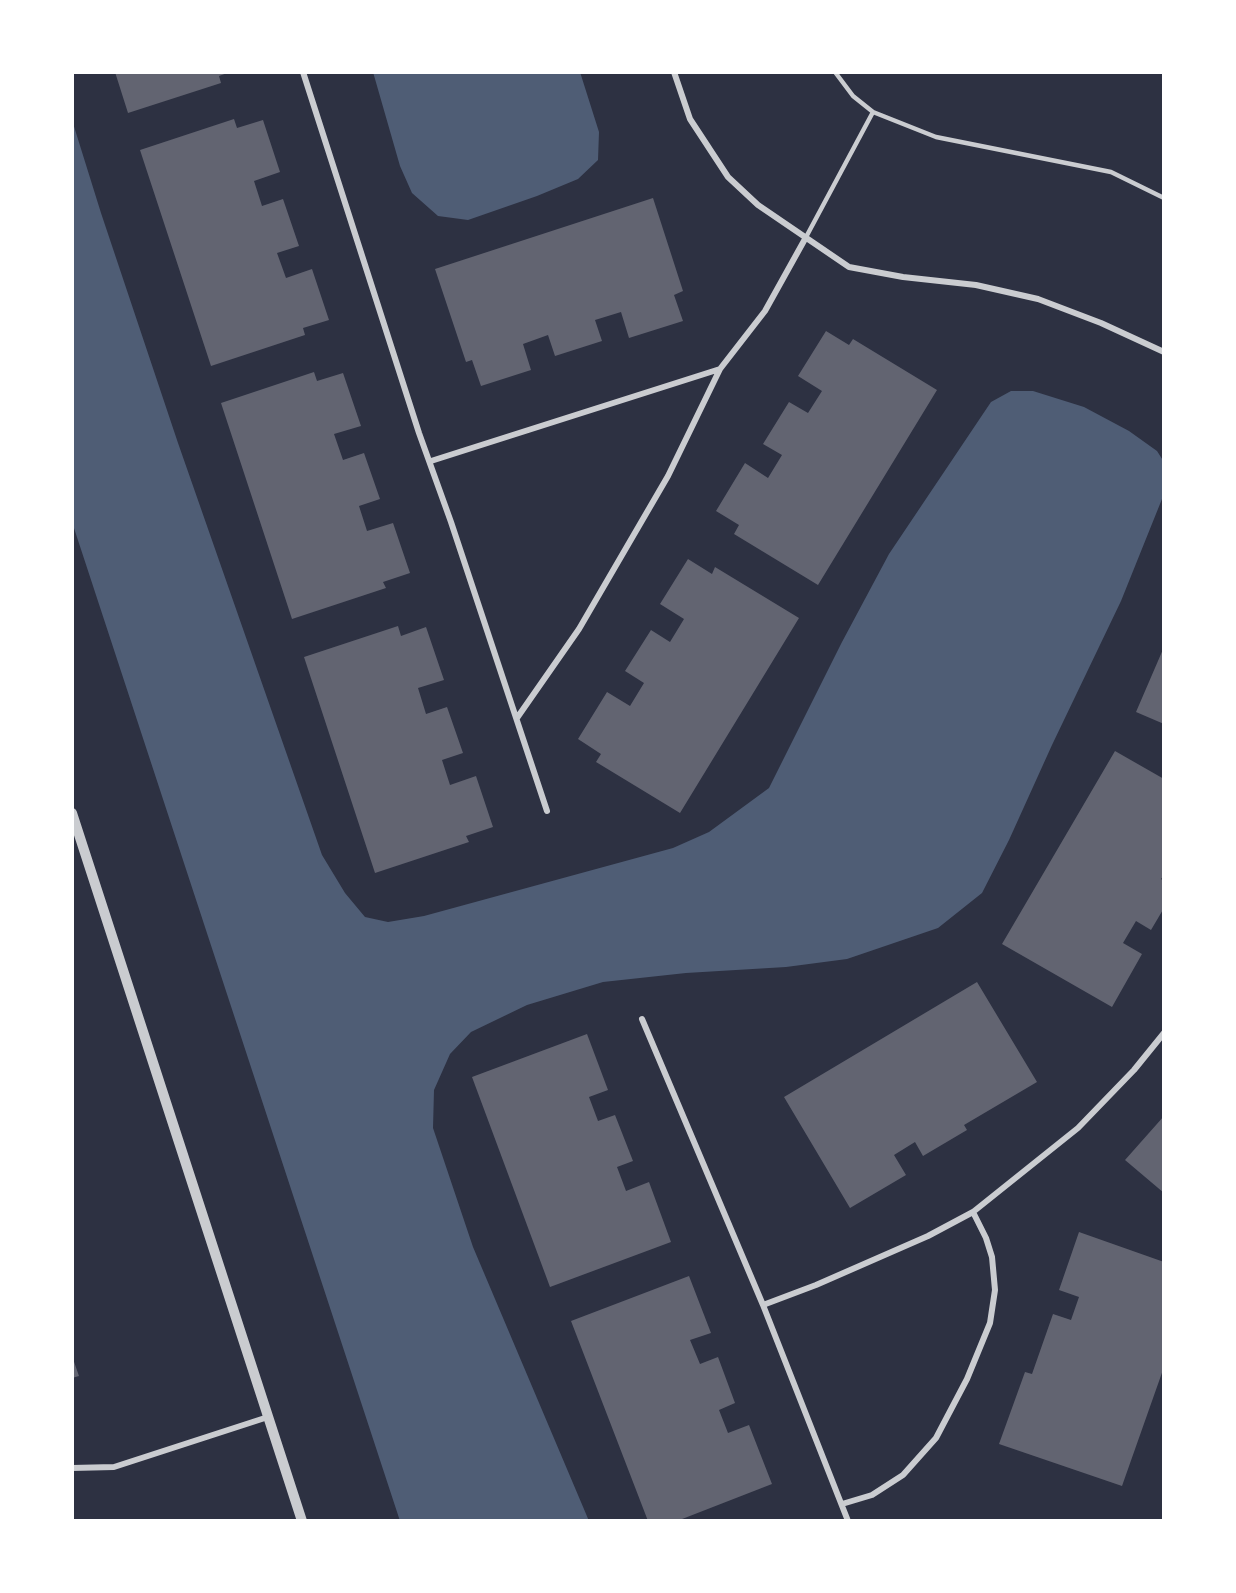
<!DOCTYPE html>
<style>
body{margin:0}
#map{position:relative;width:1236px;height:1593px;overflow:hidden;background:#2d3142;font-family:"Varela Round",sans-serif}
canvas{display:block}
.frame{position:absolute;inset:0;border:74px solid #fff;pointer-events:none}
</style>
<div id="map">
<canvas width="1236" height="1593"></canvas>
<div class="frame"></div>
</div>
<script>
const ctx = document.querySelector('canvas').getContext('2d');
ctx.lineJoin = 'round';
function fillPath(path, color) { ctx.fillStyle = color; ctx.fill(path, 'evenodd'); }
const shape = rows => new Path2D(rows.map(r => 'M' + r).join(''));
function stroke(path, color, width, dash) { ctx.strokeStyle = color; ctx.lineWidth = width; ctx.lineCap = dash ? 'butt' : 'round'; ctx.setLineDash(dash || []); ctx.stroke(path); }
fillPath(shape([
 [373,72,580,72,599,132,598,160,578,179,537,196,468,220,438,216,412,193,400,166],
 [72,120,101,213,178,443,322,855,345,893,365,917,388,922,424,916,673,848,709,832,769,788,842,642,889,554,991,402,1011,391,1033,391,1084,407,1129,431,1157,451,1164,462,1164,494,1121,601,1052,745,1009,840,982,893,938,928,847,959,786,967,686,973,603,982,527,1005,471,1032,450,1054,434,1090,433,1128,473,1247,589,1521,400,1521,72,522]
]), '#4f5d75');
fillPath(shape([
 [115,72,230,72,219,76,221,83,128,113],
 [234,119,237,128,263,120,280,172,254,181,262,206,283,199,299,246,277,253,286,278,312,269,329,320,303,328,305,335,211,366,140,150],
 [653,198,683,291,674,295,683,321,629,338,621,312,595,320,602,341,555,356,548,335,523,344,531,370,481,386,472,360,466,362,435,269],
 [826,331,849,345,853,339,937,390,818,585,734,534,739,525,716,511,745,463,768,478,782,455,763,444,789,402,808,413,822,391,798,376],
 [314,372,317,381,343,373,361,426,334,434,343,460,364,453,380,499,359,506,367,531,393,523,410,573,383,582,386,588,292,619,221,403],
 [688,559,712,574,715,567,799,618,680,813,596,762,601,754,578,739,607,692,630,706,644,683,625,671,651,630,670,642,684,619,660,604],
 [398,626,401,636,426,627,444,680,418,688,426,714,447,707,463,753,442,760,450,785,476,776,493,827,466,836,469,842,375,873,304,657],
 [1164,647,1164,724,1136,712],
 [1115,751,1164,779,1164,875,1161,879,1164,881,1164,908,1151,930,1136,921,1123,943,1142,954,1112,1007,1002,944],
 [977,982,1037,1082,964,1125,967,1130,923,1156,915,1142,894,1155,906,1175,850,1208,784,1097],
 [587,1034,608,1090,589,1097,598,1121,615,1115,633,1161,617,1167,626,1191,649,1182,671,1242,550,1287,472,1077],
 [1164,1116,1164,1193,1125,1160],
 [1079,1232,1164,1262,1164,1367,1122,1486,999,1444,1025,1372,1032,1374,1053,1314,1071,1320,1079,1297,1059,1290],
 [689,1276,711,1333,690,1340,700,1364,718,1357,735,1403,719,1410,728,1433,749,1425,772,1484,677,1521,648,1521,571,1321],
 [72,1356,79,1376,72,1378]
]), '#626471');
stroke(shape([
 [835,72,853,96,873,112,936,137,1111,172,1164,198],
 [805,239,873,112]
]), '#caccd0', 4.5);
stroke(shape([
 [303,72,419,433,451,522,547,811],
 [674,72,690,119,728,177,758,205,849,267,903,277,976,285,1038,299,1101,323,1164,352],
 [431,461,720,369],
 [517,718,579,629,668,476,720,369,765,311,805,239],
 [642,1019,763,1305,848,1521],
 [763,1305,816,1285,928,1236,973,1212,1078,1128,1134,1070,1164,1033],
 [72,1468,114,1467,268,1417],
 [842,1504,872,1495,903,1475,936,1438,967,1379,990,1323,995,1290,992,1257,986,1238,973,1212]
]), '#caccd0', 6);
stroke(shape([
 [72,813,302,1521]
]), '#caccd0', 10);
</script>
